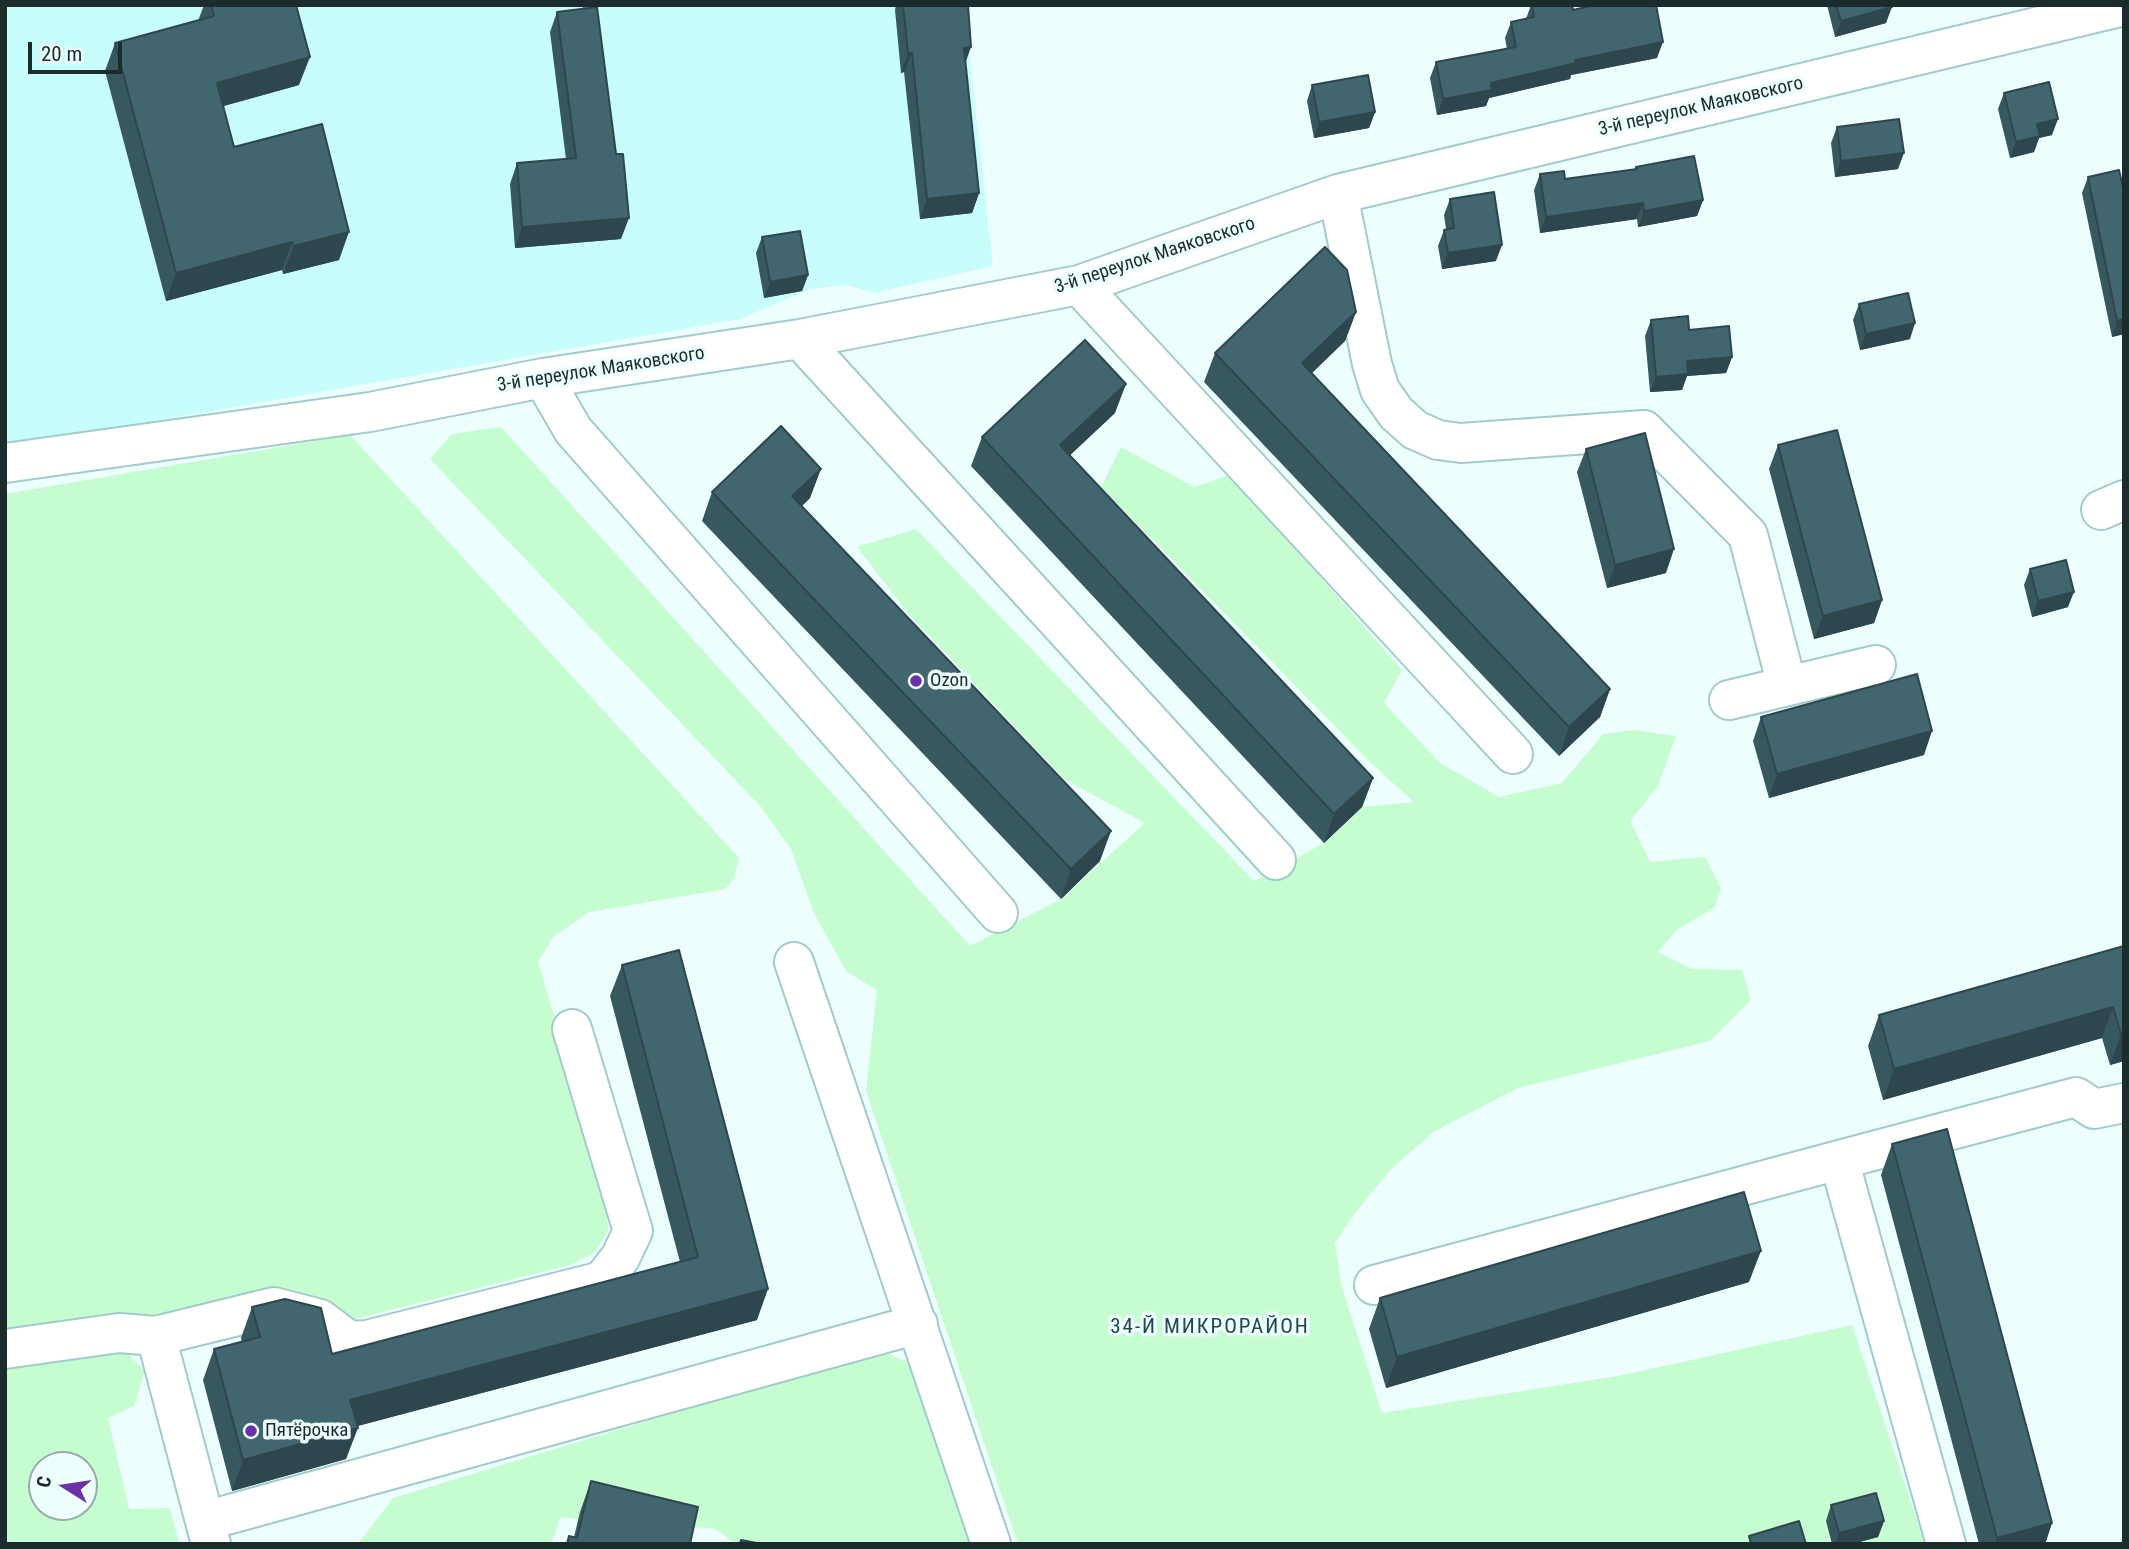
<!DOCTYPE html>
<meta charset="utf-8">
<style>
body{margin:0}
#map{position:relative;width:2129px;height:1549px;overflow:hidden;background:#edfefe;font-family:"Roboto Condensed",sans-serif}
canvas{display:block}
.frame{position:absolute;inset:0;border:7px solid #1c2c2c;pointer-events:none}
.north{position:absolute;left:28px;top:1451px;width:70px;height:70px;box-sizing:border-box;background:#edfefe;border:2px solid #9aa;border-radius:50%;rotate:282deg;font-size:19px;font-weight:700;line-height:28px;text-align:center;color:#1c2c2c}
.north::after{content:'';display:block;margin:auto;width:24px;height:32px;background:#6b31a7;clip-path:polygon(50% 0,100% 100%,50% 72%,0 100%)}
.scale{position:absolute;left:28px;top:42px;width:94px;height:32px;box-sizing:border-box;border:4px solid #1c2c2c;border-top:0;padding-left:9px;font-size:21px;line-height:24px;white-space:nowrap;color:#1c2c2c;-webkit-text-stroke:5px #edfefe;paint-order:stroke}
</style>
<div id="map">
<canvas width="2129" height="1549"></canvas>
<div class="frame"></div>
<div class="north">С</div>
<div class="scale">20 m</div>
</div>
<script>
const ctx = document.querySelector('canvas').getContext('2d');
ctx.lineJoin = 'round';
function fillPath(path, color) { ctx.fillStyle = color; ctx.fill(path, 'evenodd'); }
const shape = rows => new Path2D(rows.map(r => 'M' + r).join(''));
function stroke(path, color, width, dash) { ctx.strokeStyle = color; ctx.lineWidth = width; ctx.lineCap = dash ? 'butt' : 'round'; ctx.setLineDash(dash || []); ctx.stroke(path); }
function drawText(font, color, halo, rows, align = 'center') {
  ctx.font = font + ' "Roboto Condensed",sans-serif'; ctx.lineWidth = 7; ctx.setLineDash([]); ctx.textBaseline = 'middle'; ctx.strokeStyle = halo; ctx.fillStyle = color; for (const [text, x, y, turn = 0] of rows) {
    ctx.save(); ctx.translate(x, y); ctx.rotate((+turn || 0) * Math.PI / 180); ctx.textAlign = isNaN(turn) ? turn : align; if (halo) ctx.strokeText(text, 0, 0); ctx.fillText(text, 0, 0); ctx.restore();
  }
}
fillPath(shape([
 [5,5,964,5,993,266,874,293,846,285,810,289,740,319,5,447]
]), '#c7fdfb');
fillPath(shape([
 [501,427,970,946,1061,899,1145,823,1064,779,908,613,857,547,916,529,1254,881,1324,843,1362,807,1414,802,1369,761,1101,487,1121,447,1194,487,1230,475,1402,670,1384,703,1440,763,1499,797,1562,783,1603,734,1633,730,1676,736,1658,786,1630,821,1650,862,1705,857,1721,889,1714,908,1676,930,1658,952,1692,969,1742,970,1751,1000,1710,1041,1518,1088,1435,1131,1392,1168,1354,1214,1335,1243,1341,1284,1382,1413,1618,1376,1852,1325,1925,1544,1018,1544,866,1091,877,990,846,971,813,911,791,849,761,807,430,459,452,434],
 [350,435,739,858,734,879,725,889,589,912,553,937,538,962,606,1190,608,1231,595,1252,570,1265,343,1322,5,1338,5,494],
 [123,1349,145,1371,134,1406,108,1418,129,1509,170,1508,179,1544,5,1544,5,1368],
 [42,1465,84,1465,84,1507,42,1507],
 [885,1352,919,1368,974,1544,736,1544,714,1528,622,1525,561,1517,551,1544,358,1544,393,1498,799,1375]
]), '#c5fcd0');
const minor = shape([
 [1338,194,1372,364,1380,390,1396,413,1415,430,1438,440,1461,443,1644,430,1748,535,1787,686],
 [1079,285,1513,754],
 [800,339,1276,860],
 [543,378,573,430,998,913],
 [5,463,370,412,543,378,800,339,1079,285,1338,194,2124,6],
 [2101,510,2124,500],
 [1729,700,1876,665],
 [794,962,991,1544],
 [1374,1285,1839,1160],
 [156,1336,274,1307,320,1319,349,1341,367,1340,602,1281,620,1258,633,1231,572,1029],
 [5,1349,119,1333,156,1336,211,1544],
 [205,1521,918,1324],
 [1946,1544,1839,1160,2076,1097,2094,1109,2124,1103]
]);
stroke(minor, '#a2cccb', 42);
stroke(minor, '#fff', 38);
fillPath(shape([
 [204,5,296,5,299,85,223,106,234,147,339,260,283,274,282,270,166,301,105,71,115,43,198,21],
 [896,5,968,5,965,64,979,193,972,213,920,219,904,72,901,73,895,10],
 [1531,5,1572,5,1573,10,1657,58,1571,75,1570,79,1489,98,1486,106,1437,115,1430,78,1436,62,1507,49,1505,38,1511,22,1526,19],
 [1827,5,1891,5,1886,23,1835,37],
 [557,12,616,154,621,239,515,248,510,184,517,163,566,159,550,32],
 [1312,85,1375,112,1369,128,1314,138,1307,101],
 [2004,93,2052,135,2039,138,2034,152,2010,158,1998,109],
 [1837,127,1898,169,1835,177,1831,143],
 [1636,167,1703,200,1697,216,1638,227,1637,219,1540,233,1534,190,1540,174,1565,179,1635,170],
 [2088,177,2124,192,2124,334,2112,337,2082,193],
 [1450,199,1496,261,1442,269,1438,246,1444,230,1446,229,1444,215],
 [762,237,808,275,802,291,764,298,756,253],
 [1859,304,1910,339,1860,350,1853,320],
 [1356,312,1345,341,1312,373,1610,689,1600,717,1559,756,1204,382,1215,353],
 [1651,320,1689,330,1732,357,1726,373,1687,376,1682,390,1650,392,1645,336],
 [1115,413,1070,455,1373,778,1362,807,1324,843,971,466,982,437],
 [1778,445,1882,600,1874,623,1814,639,1769,469],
 [1586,449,1666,573,1607,588,1577,472],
 [712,492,810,498,802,506,1100,861,1061,899,702,521],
 [2030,569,2068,607,2032,617,2024,585],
 [1761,717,1924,755,1769,798,1753,741],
 [2124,946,2124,1061,2110,1065,2102,1038,1883,1100,1868,1046,1879,1015],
 [622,965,757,1320,357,1426,346,1459,232,1491,203,1380,214,1349,242,1342,241,1338,252,1307,332,1354,680,1262,610,996],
 [1892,1144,2052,1523,2045,1544,1979,1544,1881,1175],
 [1749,1282,1386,1388,1369,1329,1380,1298],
 [591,1481,690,1544,566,1544,569,1536,574,1537,580,1512],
 [1831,1505,1884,1521,1878,1537,1852,1544,1832,1544,1826,1521]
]), '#38585f');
fillPath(shape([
 [584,5,598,5,583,8],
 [1892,7,1886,23,1835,37,1841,21],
 [1663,42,1657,58,1571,75,1570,79,1489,98,1486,106,1437,115,1443,99,1491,83,1575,60],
 [971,47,964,67,964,48],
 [908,53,912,53,904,72,901,73],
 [310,57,299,85,206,111,217,83],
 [1375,112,1369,128,1314,138,1319,122],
 [2058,119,2052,135,2039,138,2034,152,2010,158,2016,142,2037,124],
 [1904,153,1898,169,1835,177,1841,161],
 [979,193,972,213,920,219,927,199],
 [1703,200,1697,216,1638,227,1644,211],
 [1643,203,1637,219,1540,233,1546,217],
 [629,218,621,239,515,248,522,227],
 [349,232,339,260,283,274,294,246],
 [292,242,282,270,166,301,176,273],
 [1502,245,1496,261,1442,269,1448,253],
 [808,275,802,291,764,298,770,282],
 [1356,312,1345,341,1292,392,1302,363],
 [2124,319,2124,334,2112,337,2117,321],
 [1915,323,1910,339,1860,350,1866,334],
 [1732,357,1726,373,1687,376,1682,390,1650,392,1656,377,1687,361],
 [1126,384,1115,413,1050,474,1060,445],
 [821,469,810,498,781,526,792,496],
 [1674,549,1666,573,1607,588,1615,565],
 [2074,592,2068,607,2032,617,2038,601],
 [1882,600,1874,623,1814,639,1823,616],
 [1610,689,1600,717,1559,756,1569,727],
 [1932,731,1924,755,1769,798,1777,774],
 [1373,778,1362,807,1324,843,1334,814],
 [1111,831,1100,861,1061,899,1071,869],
 [2113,1007,2102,1038,1883,1100,1894,1069],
 [2124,1033,2124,1061,2110,1065,2121,1034],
 [1761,1251,1749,1282,1386,1388,1397,1357],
 [768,1289,757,1320,339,1431,350,1400],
 [358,1428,346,1459,232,1491,243,1460],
 [1884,1521,1878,1537,1852,1544,1835,1544,1839,1533],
 [2052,1523,2045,1544,1995,1544,1997,1538]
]), '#2e474e');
const building = shape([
 [211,5,296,5,310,57,217,83,234,147,322,124,349,232,294,246,292,242,176,273,115,43,214,16,211,5],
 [903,5,968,5,971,47,964,48,979,193,927,199,912,53,908,53,903,5],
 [1532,5,1572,5,1573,10,1594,5,1656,5,1663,42,1575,60,1576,63,1491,83,1492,90,1443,99,1436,62,1516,47,1511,22,1534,17,1532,5],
 [1836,5,1891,5,1892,7,1841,21,1836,5],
 [597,7,616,154,623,154,629,218,522,227,517,163,576,158,557,12,597,7],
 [1368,75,1375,112,1319,122,1312,85,1368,75],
 [2049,82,2058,119,2037,124,2040,136,2016,142,2004,93,2049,82],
 [1899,119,1904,153,1841,161,1837,127,1899,119],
 [1694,156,1703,200,1644,211,1643,203,1546,217,1540,174,1564,171,1565,179,1637,169,1636,167,1694,156],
 [2119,170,2124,192,2124,319,2117,321,2088,177,2119,170],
 [1494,192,1502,245,1448,253,1444,230,1454,228,1450,199,1494,192],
 [800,231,808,275,770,282,762,237,800,231],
 [1325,247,1347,270,1356,312,1302,363,1610,689,1569,727,1215,353,1325,247],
 [1908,293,1915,323,1866,334,1859,304,1908,293],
 [1688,316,1689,330,1729,326,1732,357,1687,361,1688,374,1656,377,1651,320,1688,316],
 [1085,340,1126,384,1060,445,1373,778,1334,814,982,437,1085,340],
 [781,426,821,469,792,496,1111,831,1071,869,712,492,781,426],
 [1837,430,1882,600,1823,616,1778,445,1837,430],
 [1645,433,1674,549,1615,565,1586,449,1645,433],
 [2066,560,2074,592,2038,601,2030,569,2066,560],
 [1917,674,1932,731,1777,774,1761,717,1917,674],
 [2124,946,2124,1033,2121,1034,2113,1007,1894,1069,1879,1015,2124,946],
 [679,950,768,1289,350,1400,358,1428,243,1460,214,1349,260,1337,252,1307,285,1299,321,1308,332,1354,698,1257,622,965,679,950],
 [1947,1129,2052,1523,1997,1538,1892,1144,1947,1129],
 [1744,1192,1761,1251,1397,1357,1380,1298,1744,1192],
 [591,1481,698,1507,690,1544,567,1544,569,1536,577,1538,591,1481],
 [1876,1493,1884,1521,1839,1533,1831,1505,1876,1493],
 [1799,1521,1806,1544,1751,1544,1749,1536,1799,1521],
 [741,1540,762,1544,740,1544,741,1540]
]);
fillPath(building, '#41666f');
stroke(building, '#2e474e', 2);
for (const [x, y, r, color] of [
 [916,681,7,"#6b31a7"],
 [251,1431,7,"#6b31a7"]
]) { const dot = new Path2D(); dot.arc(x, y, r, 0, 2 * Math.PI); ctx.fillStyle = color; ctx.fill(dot); stroke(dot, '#edfefe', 2.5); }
drawText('19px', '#1c2c2c', '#edfefe', [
 ["3-й переулок Маяковского",1701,107,-13],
 ["3-й переулок Маяковского",1155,256,-18],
 ["3-й переулок Маяковского",601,370,-9]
]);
drawText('19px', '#1c2c2c', '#edfefe', [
 ["Ozon",930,681],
 ["Пятёрочка",265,1431]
], 'left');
ctx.letterSpacing = '2px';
drawText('21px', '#214948', '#edfefe', [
 ["34-Й МИКРОРАЙОН",1210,1328]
]);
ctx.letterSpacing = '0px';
</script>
